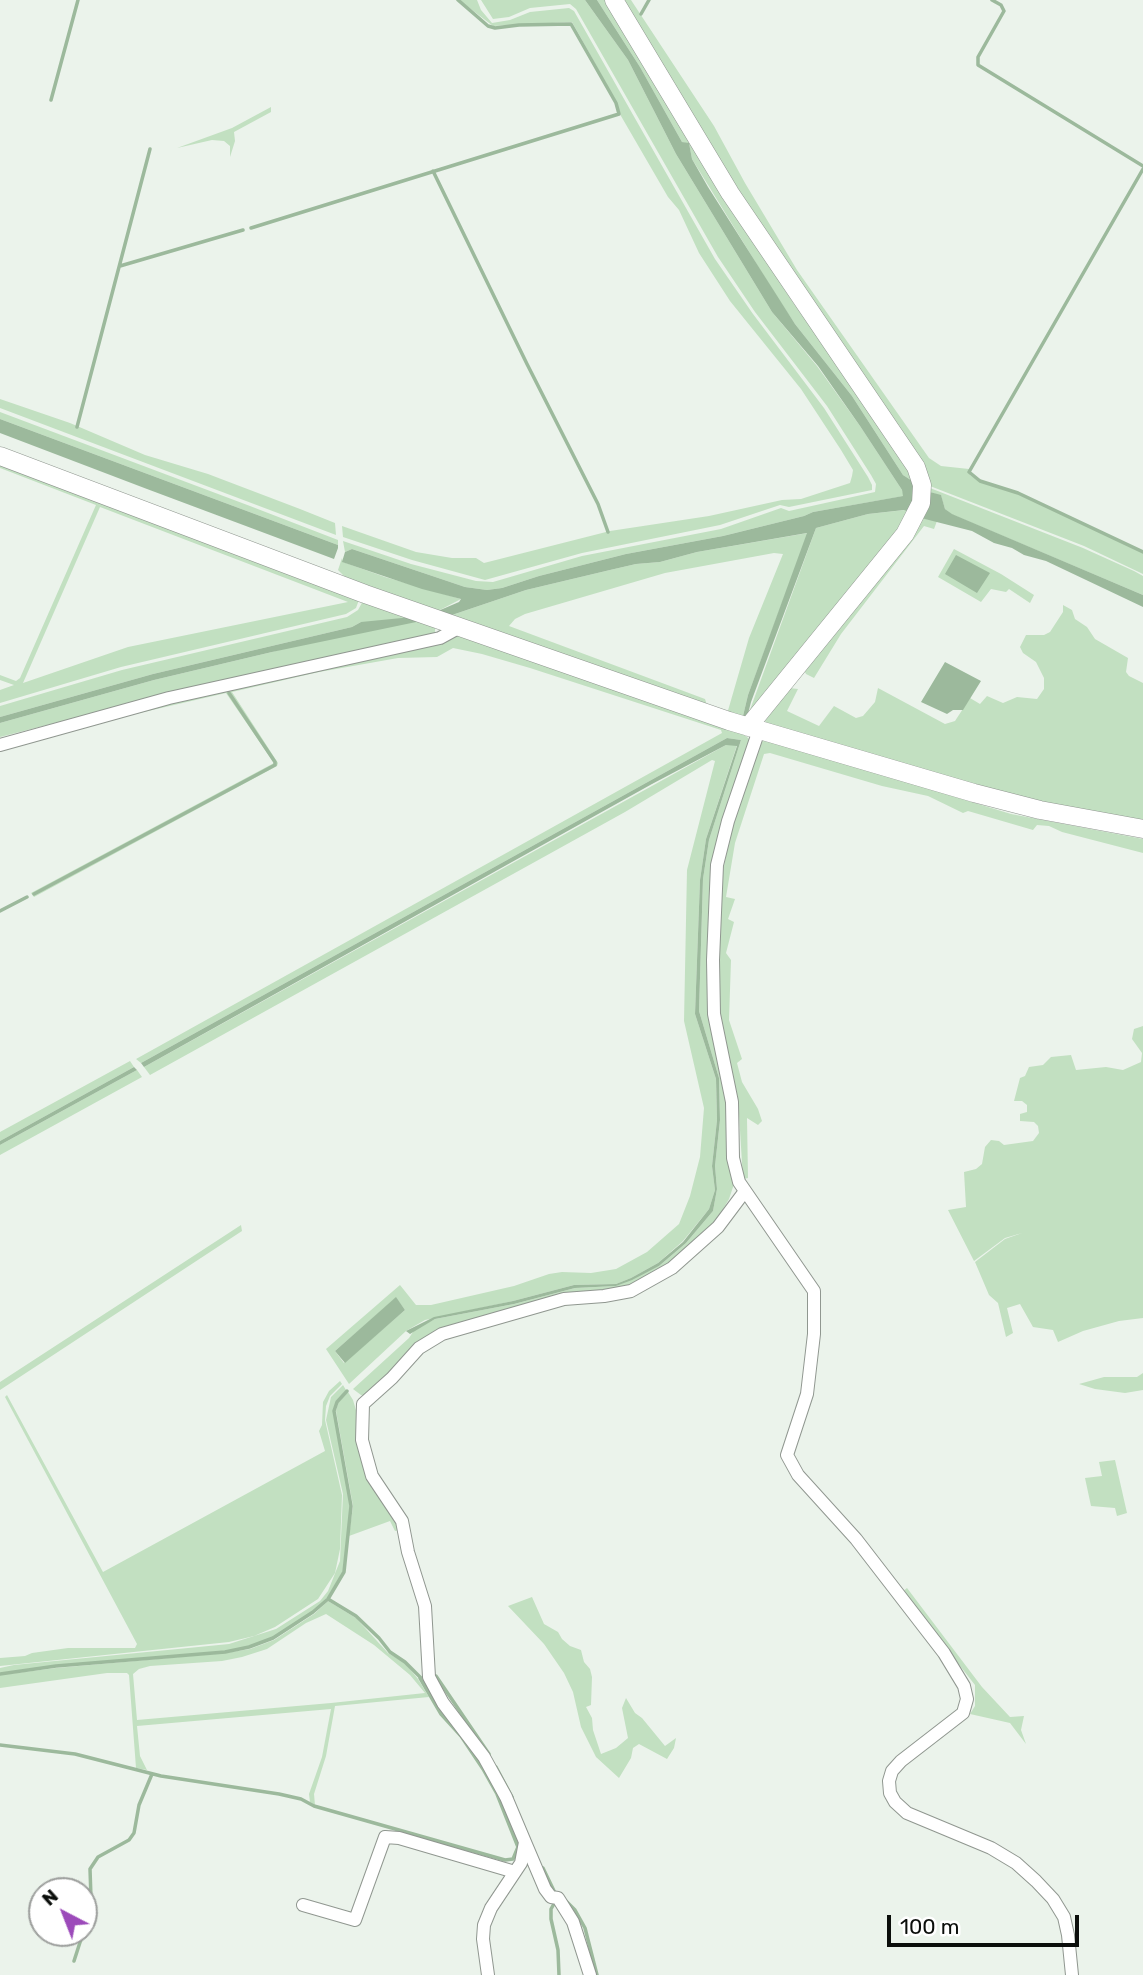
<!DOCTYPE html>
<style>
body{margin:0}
#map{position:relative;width:1143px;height:1975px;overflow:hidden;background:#ebf3eb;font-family:Rubik,sans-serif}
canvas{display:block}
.north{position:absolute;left:28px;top:1877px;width:70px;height:70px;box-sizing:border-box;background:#fff;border:2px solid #9d9f9d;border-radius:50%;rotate:318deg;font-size:19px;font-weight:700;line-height:28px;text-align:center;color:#0b0e0b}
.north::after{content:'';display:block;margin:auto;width:24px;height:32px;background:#9c4aba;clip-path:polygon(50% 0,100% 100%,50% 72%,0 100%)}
.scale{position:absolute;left:887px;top:1915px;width:192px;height:32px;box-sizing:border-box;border:4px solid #0b0e0b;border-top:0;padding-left:9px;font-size:21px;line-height:24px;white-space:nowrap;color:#0b0e0b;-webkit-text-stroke:5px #fff;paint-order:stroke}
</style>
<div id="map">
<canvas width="1143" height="1975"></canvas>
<div class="north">N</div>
<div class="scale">100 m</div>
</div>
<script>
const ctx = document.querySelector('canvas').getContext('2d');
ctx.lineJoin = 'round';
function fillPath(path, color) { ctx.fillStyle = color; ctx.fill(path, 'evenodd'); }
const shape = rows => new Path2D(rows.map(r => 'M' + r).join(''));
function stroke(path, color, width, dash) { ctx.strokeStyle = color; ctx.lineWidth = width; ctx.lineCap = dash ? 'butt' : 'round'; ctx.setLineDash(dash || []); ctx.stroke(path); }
fillPath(shape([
 [459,0,477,0,481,10,492,23,510,20,530,12,569,8,574,11,715,259,753,314,824,408,868,477,872,485,872,490,789,507,780,505,720,525,582,553,485,580,412,560,343,537,342,526,416,552,452,558,476,558,484,563,610,531,709,516,782,500,801,499,850,483,852,476,853,470,841,450,801,389,730,301,699,253,679,210,668,197,621,116,617,103,572,22,493,26],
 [481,0,585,0,628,60,676,154,772,312,817,366,860,426,902,490,904,496,813,512,804,516,723,536,626,554,539,576,502,588,487,590,465,587,352,549,345,552,343,541,411,564,476,581,493,582,582,556,721,529,781,508,789,511,875,492,876,484,871,475,827,406,755,312,718,257,576,9,570,4,530,8,509,17,493,19],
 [597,0,609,0,743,225,794,304,842,369,917,484,903,475,852,396,795,324,777,297,692,159,689,144,682,142,640,67],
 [623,0,631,0,714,126,745,183,797,270,929,458,941,466,969,469,970,475,980,481,1018,493,1138,550,1143,553,1143,574,1084,546,930,486,751,215],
 [271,107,271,112,234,132,235,141,230,157,230,146,224,141,212,140,177,148,232,128],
 [0,399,70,423,145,455,208,474,300,509,335,523,336,535,0,408],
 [0,412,250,506,338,540,338,545,0,419],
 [0,461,360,597,356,608,346,614,121,667,0,703,0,690,14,685,0,680,0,675,16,681,20,678,96,505,0,468],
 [100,507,348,602,128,647,23,683],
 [930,488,1083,548,1134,571,1143,576,1143,595,951,514,945,509,941,496,930,492],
 [905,510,912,513,890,544,751,721,727,714,749,638,783,554,774,553,665,573,525,614,515,619,509,626,705,699,708,708,449,616,526,590,610,570,636,564,660,562,697,552,808,533,748,695,743,716,747,718,816,528,868,514],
 [921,518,937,521,934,529,924,526,841,634,814,678,806,674,804,670],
 [954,549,1001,574,1034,595,1030,603,1009,589,1006,592,991,589,981,602,938,577],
 [342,558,343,562,385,577,461,599,438,611,345,577,338,570],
 [364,599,435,626,435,633,90,714,0,737,0,723,154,680,272,652,374,622,361,622,352,627,153,674,0,717,0,706,122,670,347,617,358,610],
 [1063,605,1072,610,1075,619,1087,627,1095,639,1128,658,1126,672,1129,676,1143,683,1143,825,1055,809,767,724,765,721,789,688,798,689,787,711,819,726,834,706,856,718,863,716,875,702,878,688,945,724,955,721,970,698,980,704,987,696,1003,703,1017,697,1037,699,1044,689,1044,678,1036,662,1023,653,1020,647,1026,635,1044,635,1050,632,1063,612],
 [455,634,743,733,750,740,725,821,711,959,729,1089,734,1184,729,1199,722,1211,711,1226,681,1256,629,1288,473,1320,431,1334,413,1346,390,1374,365,1396,361,1395,353,1389,409,1338,415,1329,435,1319,514,1304,575,1288,616,1286,659,1266,686,1243,713,1211,717,1189,715,1166,720,1120,719,1078,699,1011,703,879,709,840,741,740,727,738,141,1063,136,1059,722,733,721,730,530,668,482,654,453,648,437,657,398,658,319,672,232,692,278,763,277,766,34,897,31,893,274,763,226,693,31,738],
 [765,739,1011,814,1143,839,1143,853,1062,832,1049,826,1037,825,1033,830,968,811,963,813,928,796,882,786,770,753,764,754,735,843,726,897,735,899,728,919,734,922,726,953,731,960,729,1020,742,1059,737,1063,742,1082,758,1109,762,1121,758,1125,747,1118,748,1178,743,1179,738,1098,721,1027,717,990,722,876,731,831,759,744],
 [726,745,737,745,706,839,700,880,695,1014,716,1079,717,1120,712,1166,715,1190,709,1209,683,1241,658,1263,631,1278,616,1284,574,1285,513,1301,425,1320,406,1331,349,1384,326,1349,400,1285,416,1305,431,1305,514,1286,549,1274,562,1272,591,1273,616,1269,647,1252,679,1224,690,1196,700,1157,704,1108,684,1021,687,870,715,761,712,760,625,812,150,1075,144,1067],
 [396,1298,405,1310,344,1363,335,1351],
 [1143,1026,1143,1318,1119,1321,1083,1331,1058,1342,1053,1330,1033,1327,1020,1304,1007,1308,1013,1333,1006,1337,998,1303,989,1295,975,1262,1005,1239,1022,1233,1005,1238,974,1261,948,1210,966,1207,964,1172,976,1169,982,1164,985,1147,991,1140,999,1141,1004,1145,1033,1141,1039,1133,1038,1126,1034,1122,1020,1121,1020,1114,1027,1112,1027,1105,1022,1101,1014,1101,1020,1078,1025,1076,1029,1067,1043,1065,1051,1057,1071,1055,1076,1070,1106,1067,1123,1070,1141,1062,1142,1053,1132,1039,1134,1029],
 [130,1061,134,1067,0,1141,0,1132],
 [137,1070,142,1077,0,1155,0,1145],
 [241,1225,242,1231,0,1390,0,1382],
 [1143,1373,1143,1390,1125,1393,1095,1389,1079,1384,1104,1377,1137,1377],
 [340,1381,342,1384,330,1396,326,1406,325,1420,342,1495,340,1549,335,1573,318,1599,275,1627,254,1636,229,1642,0,1666,0,1658,25,1656,32,1653,68,1648,135,1648,137,1644,5,1397,7,1395,103,1572,325,1451,319,1431,322,1425,323,1402,329,1391],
 [343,1385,346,1390,336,1401,333,1410,350,1506,343,1571,327,1598,313,1611,273,1638,249,1646,225,1651,56,1665,0,1673,0,1668,14,1665,229,1644,276,1629,320,1601,328,1591,340,1561,343,1494,326,1420,331,1397],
 [348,1392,353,1400,358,1417,359,1436,395,1514,400,1530,395,1531,390,1521,349,1536,353,1506,336,1411,338,1403],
 [1115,1460,1127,1513,1117,1516,1115,1508,1091,1506,1085,1478,1102,1476,1099,1462],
 [907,1588,982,1687,1010,1717,1024,1716,1021,1730,1026,1744,1010,1723,970,1714,975,1706,975,1685,902,1592],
 [532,1597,544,1624,558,1632,562,1639,570,1646,581,1650,584,1662,590,1669,592,1677,591,1705,586,1707,592,1718,593,1730,601,1754,616,1748,628,1738,622,1708,626,1698,635,1713,642,1718,665,1746,676,1738,674,1748,667,1759,639,1744,633,1748,631,1758,619,1778,596,1757,581,1727,573,1692,564,1673,544,1644,508,1606],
 [328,1601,356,1618,388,1653,405,1663,418,1679,429,1697,335,1706,326,1756,314,1794,315,1805,310,1802,309,1794,322,1757,331,1709,137,1726,140,1756,147,1770,136,1768,129,1675,127,1673,107,1673,0,1688,0,1675,56,1668,225,1653,250,1649,274,1640,314,1614],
 [326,1614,374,1645,410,1675,425,1693,331,1703,137,1720,133,1674,139,1669,150,1666,222,1661,242,1657,267,1649,306,1623]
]), '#c2e0c1');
fillPath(shape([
 [585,0,597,0,640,67,682,142,689,143,692,159,708,187,795,324,852,396,903,475,917,484,912,513,904,510,868,514,816,528,751,702,747,718,743,716,748,695,807,533,697,552,660,562,636,564,610,570,526,590,449,616,438,611,459,602,461,599,422,589,342,562,345,552,352,549,465,587,487,590,502,588,539,576,626,554,723,536,804,516,813,512,903,496,902,490,860,426,818,366,772,312,676,154,628,60],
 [0,419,338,545,338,548,334,559,147,489,0,433],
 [930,492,941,495,945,509,952,514,1143,595,1143,607,1046,561,1024,555,1012,548,994,543,972,531,921,518,928,506],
 [956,555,990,573,977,593,945,574],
 [412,617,421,621,272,652,154,680,0,723,0,717,153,674,352,627,361,622],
 [945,662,981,681,963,710,953,710,947,714,921,702],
 [727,738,741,740,709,840,703,879,699,1011,719,1078,720,1120,715,1166,717,1189,713,1211,686,1243,659,1266,632,1280,616,1286,575,1288,514,1304,435,1319,410,1334,406,1331,434,1317,513,1301,574,1285,616,1284,631,1278,658,1263,683,1242,709,1209,715,1190,712,1166,717,1120,716,1079,695,1014,700,880,706,839,737,746,726,745,652,784,144,1067,141,1063],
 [134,1067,137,1070,0,1145,0,1141],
 [396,1297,405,1310,345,1363,335,1351]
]), '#9cb99c');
stroke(shape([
 [992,0,1001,5,1004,11,978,57,978,65,1143,166],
 [641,14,649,0],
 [51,100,78,0],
 [1143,169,969,472,980,481,1018,493,1143,552],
 [433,171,527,364,598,504,608,532],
 [251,228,619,114,616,103,571,24,519,25,495,28,488,26,458,0],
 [120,266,243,230],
 [77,427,150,149],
 [34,894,275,765,275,762,229,693],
 [0,911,27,897],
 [328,1599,356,1616,379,1638,390,1652,405,1662,421,1678],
 [0,1674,56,1666,225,1652,249,1647,273,1638,313,1612,328,1599,344,1572,351,1506,334,1411,337,1402,347,1391],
 [433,1677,436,1676,489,1754],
 [0,1745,75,1754,161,1776,279,1794,301,1799,314,1806,505,1860,513,1859,518,1847,497,1794,483,1769,461,1736,441,1714,420,1678],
 [496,1767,512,1797],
 [543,1868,555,1893],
 [566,1901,575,1910,585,1928,597,1975],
 [555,1902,551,1909,551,1919,558,1950,559,1975],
 [84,1931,91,1898,90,1869,98,1857,129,1840,134,1833,139,1805,152,1774],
 [74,1961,83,1933]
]), '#9cb99c', 3.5);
const minor = shape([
 [759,730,728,821,717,865,713,960,714,1014,732,1102,733,1158,739,1182,814,1291,814,1334,807,1394,787,1455,798,1475,856,1539,944,1653,964,1686,967,1699,963,1713,901,1761,892,1771,889,1781,890,1793,895,1802,907,1813,991,1848,1016,1863,1036,1881,1053,1899,1064,1917,1068,1935,1072,1975],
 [0,745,169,698,440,638,460,627],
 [525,1842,545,1889,551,1897,558,1898,573,1922,590,1975],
 [303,1905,355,1920,385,1837,399,1838,515,1872],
 [488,1975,483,1939,484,1925,491,1908,521,1863,525,1842,506,1797,484,1757,443,1703,429,1677,425,1606,408,1552,402,1521,372,1476,362,1440,363,1404,392,1378,419,1348,442,1334,564,1299,604,1296,631,1291,672,1268,718,1227,745,1191]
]);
const secondary = shape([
 [614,0,730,193,916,467,922,485,921,503,905,534,748,727],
 [0,456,365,594,729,721,974,793,1040,810,1143,829]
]);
stroke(minor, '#909790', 14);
stroke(secondary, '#909790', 19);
stroke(minor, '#fff', 12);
stroke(secondary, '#fff', 18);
</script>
